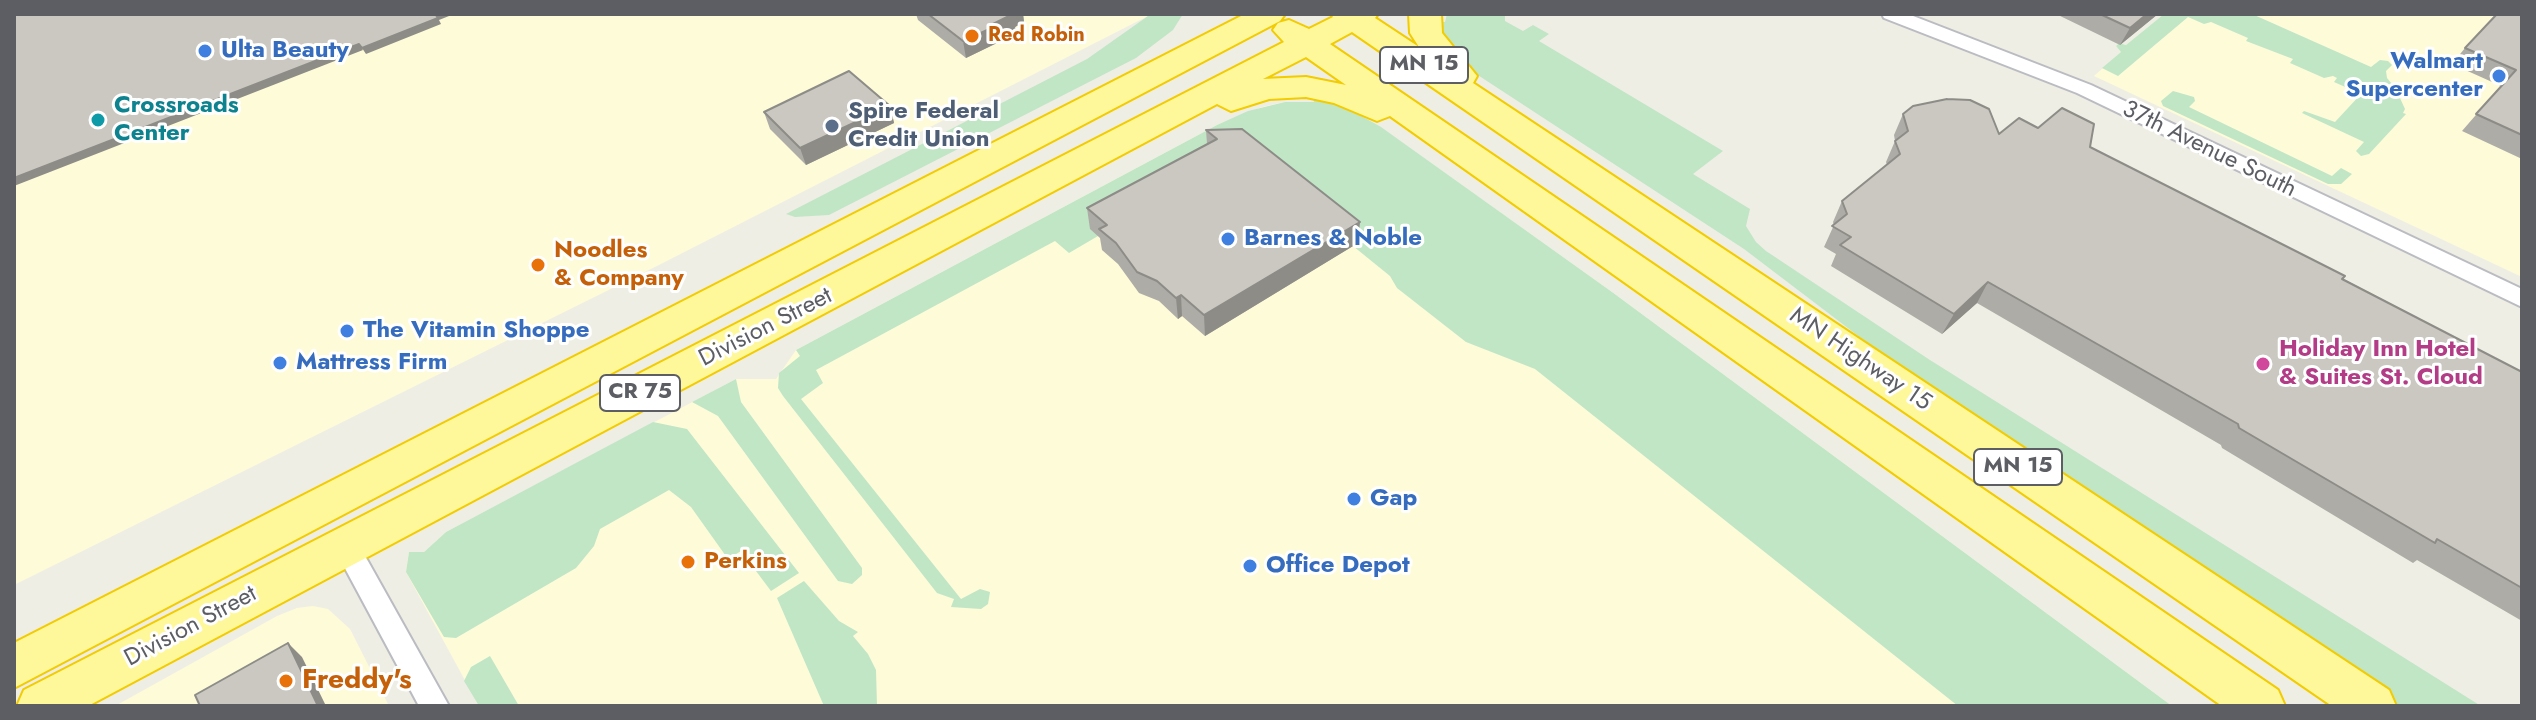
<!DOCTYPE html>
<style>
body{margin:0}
#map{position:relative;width:2536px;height:720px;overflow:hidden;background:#efeee4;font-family:Jost,sans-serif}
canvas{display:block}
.frame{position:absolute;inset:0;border:16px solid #5c5e64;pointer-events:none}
</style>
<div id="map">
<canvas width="2536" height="720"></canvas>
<div class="frame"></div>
</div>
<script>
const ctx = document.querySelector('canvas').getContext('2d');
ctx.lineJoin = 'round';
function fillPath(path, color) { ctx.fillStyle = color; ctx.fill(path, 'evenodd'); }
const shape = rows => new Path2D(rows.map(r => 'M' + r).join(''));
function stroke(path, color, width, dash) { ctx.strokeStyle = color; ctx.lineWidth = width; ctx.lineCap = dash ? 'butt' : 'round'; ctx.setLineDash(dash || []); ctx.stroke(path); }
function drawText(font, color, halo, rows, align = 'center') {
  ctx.font = font + ' Jost,sans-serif'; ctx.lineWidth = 6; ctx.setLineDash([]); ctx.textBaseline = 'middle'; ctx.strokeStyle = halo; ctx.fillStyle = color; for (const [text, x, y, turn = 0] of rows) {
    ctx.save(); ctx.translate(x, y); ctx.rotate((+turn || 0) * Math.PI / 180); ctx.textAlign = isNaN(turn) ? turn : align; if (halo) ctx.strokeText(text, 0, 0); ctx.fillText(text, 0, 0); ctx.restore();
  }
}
fillPath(shape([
 [14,14,1145,14,1148,16,653,268,14,585],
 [2164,14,2522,14,2522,277,2094,76,2121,52,2116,46,2119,43,2126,45],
 [1313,98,1349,109,1400,141,1612,292,2172,706,479,706,406,572,409,552,424,552,446,532,736,379,776,379,796,350,1217,125,1262,107,1285,102,1314,102],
 [313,606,328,609,350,629,389,706,115,706,277,616,297,608]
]), '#fefbd9');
fillPath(shape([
 [1145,14,1183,14,1173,30,1136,58,829,215,795,217,786,214,1087,59,1148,16],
 [1447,14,1505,14,1505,21,1523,31,1533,25,1549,34,1539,41,1723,151,1693,174,1750,209,1746,226,1756,242,1766,251,1930,360,2481,706,2397,706,1886,357,1744,249,1467,68,1452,54,1436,22,1445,22],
 [2164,14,2252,14,2371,67,2380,60,2388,61,2392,65,2386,71,2387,78,2402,96,2399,96,2405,109,2403,113,2406,114,2369,154,2361,156,2356,151,2364,142,2302,113,2304,111,2335,122,2361,94,2334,82,2337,78,2333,76,2324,78,2290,63,2293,59,2246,41,2248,38,2211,22,2204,24,2188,17,2118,76,2102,68,2121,52,2116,46,2119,43,2126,45],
 [2173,91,2194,97,2195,101,2189,107,2332,176,2341,168,2352,174,2341,184,2328,184,2163,106,2161,101],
 [1313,98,1349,109,1381,127,1612,292,2172,706,1958,706,1535,369,1466,342,1397,288,1390,276,1353,246,1358,243,1098,236,1069,253,1055,241,816,370,823,383,801,399,961,599,980,589,990,592,988,604,981,609,951,607,954,599,937,593,783,396,778,388,779,373,800,356,796,350,1217,125,1248,111,1285,102,1314,102],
 [736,379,741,402,862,568,862,575,852,584,838,581,718,416,692,402],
 [653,422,687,429,799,573,771,591,741,551,728,559,691,507,669,490,600,529,594,546,576,568,456,638,444,637,406,572,409,552,424,552,446,532],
 [804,581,839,621,858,632,853,636,868,654,876,670,877,706,824,706,777,598],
 [490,656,519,706,479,706,464,681,471,667]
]), '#c0e6c6');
const minor = shape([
 [1882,14,1908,14,2091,85,2522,289,2522,307,2077,93,1884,18,1882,14],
 [346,535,355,538,449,706,419,706,333,546,337,538,346,535]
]);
const trunk = shape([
 [1245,14,1285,14,1280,21,14,688,14,643,1245,14],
 [1331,14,1378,14,1375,18,1419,47,1410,33,1409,14,1441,14,1442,33,1477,76,1473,83,2389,690,2396,706,2332,706,1352,32,1330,44,2278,690,2285,706,2222,706,1390,116,1377,121,1334,103,1306,97,1269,99,1231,111,1217,104,88,706,17,706,24,690,1284,42,1273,30,1278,23,1289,20,1309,29,1333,17,1331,14],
 [1306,57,1346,85,1306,77,1263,79,1306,57]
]);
stroke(minor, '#bbbcc2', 4);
stroke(trunk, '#f2cb00', 4);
fillPath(minor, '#fff');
fillPath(trunk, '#fef89a');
fillPath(shape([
 [916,14,1023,14,1024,22,1015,27,1016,31,998,40,999,42,966,58,918,20],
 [2056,14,2158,14,2120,45],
 [2522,14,2522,159,2462,131,2501,86,2452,64,2465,48],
 [890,106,894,123,806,165,770,129,764,112],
 [1903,114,1999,134,2038,128,2090,147,2522,372,2522,621,2417,560,2413,563,2222,448,2221,445,1977,303,1942,334,1831,266,1836,254,1824,247,1834,225,1833,222,1842,201,1887,165,1886,162,1895,141,1894,135],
 [1206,130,1358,243,1205,336,1182,316,1178,319,1159,301,1139,293,1118,264,1102,250,1100,238,1090,229,1087,208,1207,144]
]), '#aeaca6');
fillPath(shape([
 [435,14,454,14,439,20,441,24,366,54,362,48],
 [1010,14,1023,14,1024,22,1015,27,1016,31,998,40,999,42,966,58,963,41],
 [2147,14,2158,14,2120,45,2130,28],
 [359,44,363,50,14,186,14,178],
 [890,106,894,123,806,165,800,148],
 [1360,222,1358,243,1205,336,1204,315],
 [1988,282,1977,303,1942,334,1954,314],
 [1181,295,1182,316,1178,319,1176,298],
 [288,643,302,657,326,706,318,706]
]), '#8d8c87');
const building = shape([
 [14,14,435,14,438,18,362,48,359,44,14,178,14,14],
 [928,14,1013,14,993,24,996,26,963,41,928,14],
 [2100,14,2147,14,2130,28,2100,14],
 [2497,14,2522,14,2522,135,2476,114,2516,70,2465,48,2497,14],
 [849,71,890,106,800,148,764,112,849,71],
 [1947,99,1970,100,1989,109,1999,134,2019,118,2038,128,2062,108,2094,124,2090,147,2345,276,2342,279,2522,372,2522,588,2437,539,2435,543,2239,428,2238,424,1988,282,1954,314,1840,245,1851,237,1832,226,1847,214,1842,201,1900,154,1895,141,1908,131,1903,114,1913,106,1947,99],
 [1242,129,1360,222,1204,315,1181,295,1176,298,1157,281,1137,272,1116,243,1099,229,1107,225,1087,208,1217,139,1206,130,1242,129],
 [288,643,318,706,200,706,195,695,288,643]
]);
fillPath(building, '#cac8c1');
stroke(building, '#8d8c87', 2);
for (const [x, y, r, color] of [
 [972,36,8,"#e8710a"],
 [205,51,8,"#3f7fe0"],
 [2499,76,8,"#3f7fe0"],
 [98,120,8,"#0f9aa8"],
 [832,126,8,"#5c6f8a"],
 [1228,239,8,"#3f7fe0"],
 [538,265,8,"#e8710a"],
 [347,331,8,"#3f7fe0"],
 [280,363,8,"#3f7fe0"],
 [2263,364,8,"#d1479c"],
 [1354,499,8,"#3f7fe0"],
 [688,562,8,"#e8710a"],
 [1250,566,8,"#3f7fe0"],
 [286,681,8,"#e8710a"]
]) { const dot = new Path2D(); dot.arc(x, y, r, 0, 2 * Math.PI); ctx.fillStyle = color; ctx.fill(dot); stroke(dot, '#fff', 3); }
drawText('bold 20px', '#c56008', '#fff', [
 ["Red Robin",988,36]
], 'left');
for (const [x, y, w] of [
 [1424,65,88],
 [640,393,80],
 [2018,467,88]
]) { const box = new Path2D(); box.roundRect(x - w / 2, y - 18, w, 36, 6); ctx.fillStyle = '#fff'; ctx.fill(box); stroke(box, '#5c5e64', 2); }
drawText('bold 22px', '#5c5e64', null, [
 ["MN 15",1424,65],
 ["CR 75",640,393],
 ["MN 15",2018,467]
]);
drawText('bold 24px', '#366cbe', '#fff', [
 ["Ulta Beauty",221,51],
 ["Walmart",2483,62,"right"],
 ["Supercenter",2483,90,"right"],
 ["Barnes & Noble",1244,239],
 ["The Vitamin Shoppe",363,331],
 ["Mattress Firm",296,363],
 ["Gap",1370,499],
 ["Office Depot",1266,566]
], 'left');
drawText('bold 24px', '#0d838f', '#fff', [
 ["Crossroads",114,106],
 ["Center",114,134]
], 'left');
drawText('bold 24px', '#4e5e75', '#fff', [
 ["Spire Federal",848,112],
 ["Credit Union",848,140]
], 'left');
drawText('24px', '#5c5e64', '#fff', [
 ["37th Avenue South",2209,150,26],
 ["Division Street",766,328,-27],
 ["MN Highway 15",1860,360,34],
 ["Division Street",191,627,-28]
]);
drawText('bold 24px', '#c56008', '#fff', [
 ["Noodles",554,251],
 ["& Company",554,279],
 ["Perkins",704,562]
], 'left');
drawText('bold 24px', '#b23c85', '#fff', [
 ["Holiday Inn Hotel",2279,350],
 ["& Suites St. Cloud",2279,378]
], 'left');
drawText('bold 28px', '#c56008', '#fff', [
 ["Freddy's",302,681]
], 'left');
</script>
